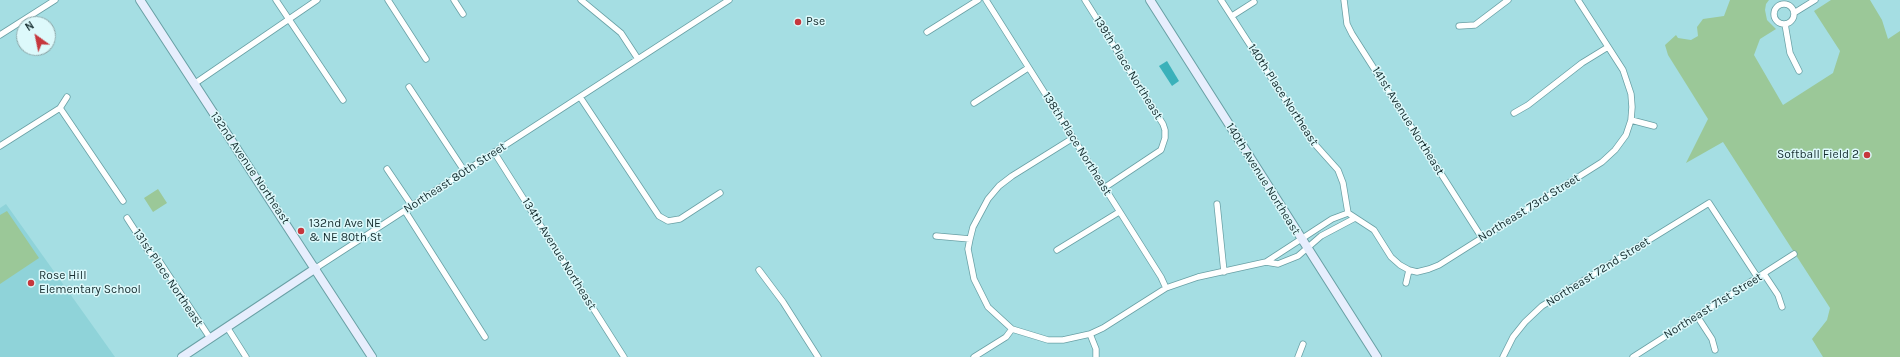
<!DOCTYPE html>
<style>
body{margin:0}
#map{position:relative;width:1900px;height:357px;overflow:hidden;background:#a5dee3;font-family:Karla,sans-serif}
canvas{display:block}
.north{position:absolute;left:16px;top:16px;width:40px;height:40px;box-sizing:border-box;background:#ddf9fb;border:1px solid #8ea8aa;border-radius:50%;rotate:327deg;font-size:11px;font-weight:700;line-height:16px;text-align:center;color:#172e30}
.north::after{content:'';display:block;margin:auto;width:14px;height:18px;background:#c6373d;clip-path:polygon(50% 0,100% 100%,50% 72%,0 100%)}
</style>
<div id="map">
<canvas width="1900" height="357"></canvas>
<div class="north">N</div>
</div>
<script>
const ctx = document.querySelector('canvas').getContext('2d');
ctx.lineJoin = 'round';
function fillPath(path, color) { ctx.fillStyle = color; ctx.fill(path, 'evenodd'); }
const shape = rows => new Path2D(rows.map(r => 'M' + r).join(''));
function stroke(path, color, width, dash) { ctx.strokeStyle = color; ctx.lineWidth = width; ctx.lineCap = dash ? 'butt' : 'round'; ctx.setLineDash(dash || []); ctx.stroke(path); }
function drawText(font, color, halo, rows, align = 'center') {
  ctx.font = font + ' Karla,sans-serif'; ctx.lineWidth = 3; ctx.setLineDash([]); ctx.textBaseline = 'middle'; ctx.strokeStyle = halo; ctx.fillStyle = color; for (const [text, x, y, turn = 0] of rows) {
    ctx.save(); ctx.translate(x, y); ctx.rotate((+turn || 0) * Math.PI / 180); ctx.textAlign = isNaN(turn) ? turn : align; if (halo) ctx.strokeText(text, 0, 0); ctx.fillText(text, 0, 0); ctx.restore();
  }
}
fillPath(shape([
 [6,204,115,357,0,357,0,208]
]), '#8fd3d9');
fillPath(shape([
 [1730,0,1769,0,1766,4,1765,10,1767,20,1776,29,1760,39,1754,55,1783,105,1833,73,1840,51,1814,11,1831,0,1870,0,1882,20,1888,39,1900,31,1900,357,1823,357,1812,339,1827,320,1830,308,1723,142,1686,163,1708,119,1668,55,1665,45,1676,35,1678,38,1691,40,1698,36,1697,27,1703,19,1724,16],
 [158,189,167,203,153,212,144,198],
 [7,211,39,258,0,284,0,215]
]), '#9bc898');
fillPath(shape([
 [1167,61,1179,81,1172,86,1159,66]
]), '#3ab1ba');
const street = shape([
 [276,0,343,100],
 [388,0,426,59],
 [454,0,463,14],
 [581,0,621,33,638,59],
 [986,0,1161,277,1166,288],
 [1085,0,1163,124,1165,130,1165,138,1161,150,1104,188],
 [1221,0,1312,141,1338,170,1343,183,1348,213],
 [1344,0,1347,24,1352,34,1482,238],
 [1578,0,1623,70,1631,94,1632,107,1631,120,1654,126],
 '1774 14a10 10 0 1 1 20 0a10 10 0 1 1-20 0Z',
 [1794,13,1815,0],
 [1232,16,1254,2],
 [1785,24,1790,53,1799,71],
 [1459,26,1475,25,1508,0],
 [927,32,978,0],
 [0,35,55,0],
 [194,84,317,0],
 [409,87,465,172],
 [580,97,659,216,668,221,680,219,720,193],
 [974,103,1028,68],
 [60,108,123,201],
 [1514,113,1528,105,1582,63,1608,47],
 [0,146,60,108,67,97],
 [494,152,624,357],
 [387,169,412,206],
 [1217,204,1224,272],
 [405,211,485,337],
 [1348,213,1374,230,1391,257,1400,265,1409,270,1417,272,1429,269,1439,265,1602,162,1615,150,1626,135,1631,120],
 [1348,213,1332,219,1266,262,1278,264,1298,256,1321,236,1355,218],
 [127,218,149,252,158,259,210,338],
 [936,236,970,239,973,227,988,199,999,186,1012,176,1073,138],
 [970,239,968,249,974,279,988,307,1012,329,1048,340,1063,340,1090,334,1103,328,1166,288,1198,277,1266,262],
 [1057,250,1119,212],
 [316,268,729,0],
 [759,270,783,302,818,357],
 [1764,274,1778,295,1782,307],
 [1406,283,1409,270],
 [1697,316,1712,339,1715,350],
 [227,327,246,357],
 [1090,334,1096,349,1096,357],
 [974,357,1006,337,1012,329],
 [1298,357,1303,344],
 [1503,357,1513,337,1525,322,1542,306,1709,203,1758,278],
 [1633,357,1794,254]
]);
const secondary = shape([
 [140,0,372,357],
 [1150,0,1377,357],
 [182,357,316,268]
]);
stroke(street, '#69a0a5', 7);
stroke(secondary, '#69a0a5', 10);
stroke(street, '#fff', 5.5);
stroke(secondary, '#e7eefd', 8);
for (const [x, y, r, color] of [
 [798,22,4,"#c6373d"],
 [1867,155,4,"#c6373d"],
 [301,231,4,"#c6373d"],
 [31,283,4,"#c6373d"]
]) { const dot = new Path2D(); dot.arc(x, y, r, 0, 2 * Math.PI); ctx.fillStyle = color; ctx.fill(dot); stroke(dot, '#ddf9fb', 1.5); }
drawText('12px', '#172e30', '#ddf9fb', [
 ["Pse",806,22],
 ["Softball Field 2",1859,155,"right"],
 ["132nd Ave NE",309,224],
 ["& NE 80th St",309,238],
 ["Rose Hill",39,276],
 ["Elementary School",39,290]
], 'left');
drawText('12px', '#172e30', '#ddf9fb', [
 ["139th Place Northeast",1128,68,58],
 ["140th Place Northeast",1283,95,57],
 ["141st Avenue Northeast",1408,121,58],
 ["138th Place Northeast",1077,144,58],
 ["132nd Avenue Northeast",250,168,56],
 ["Northeast 80th Street",455,178,-33],
 ["140th Avenue Northeast",1263,179,58],
 ["Northeast 73rd Street",1529,208,-32],
 ["134th Avenue Northeast",559,254,58],
 ["Northeast 72nd Street",1598,272,-32],
 ["131st Place Northeast",168,278,56],
 ["Northeast 71st Street",1713,306,-32]
]);
</script>
